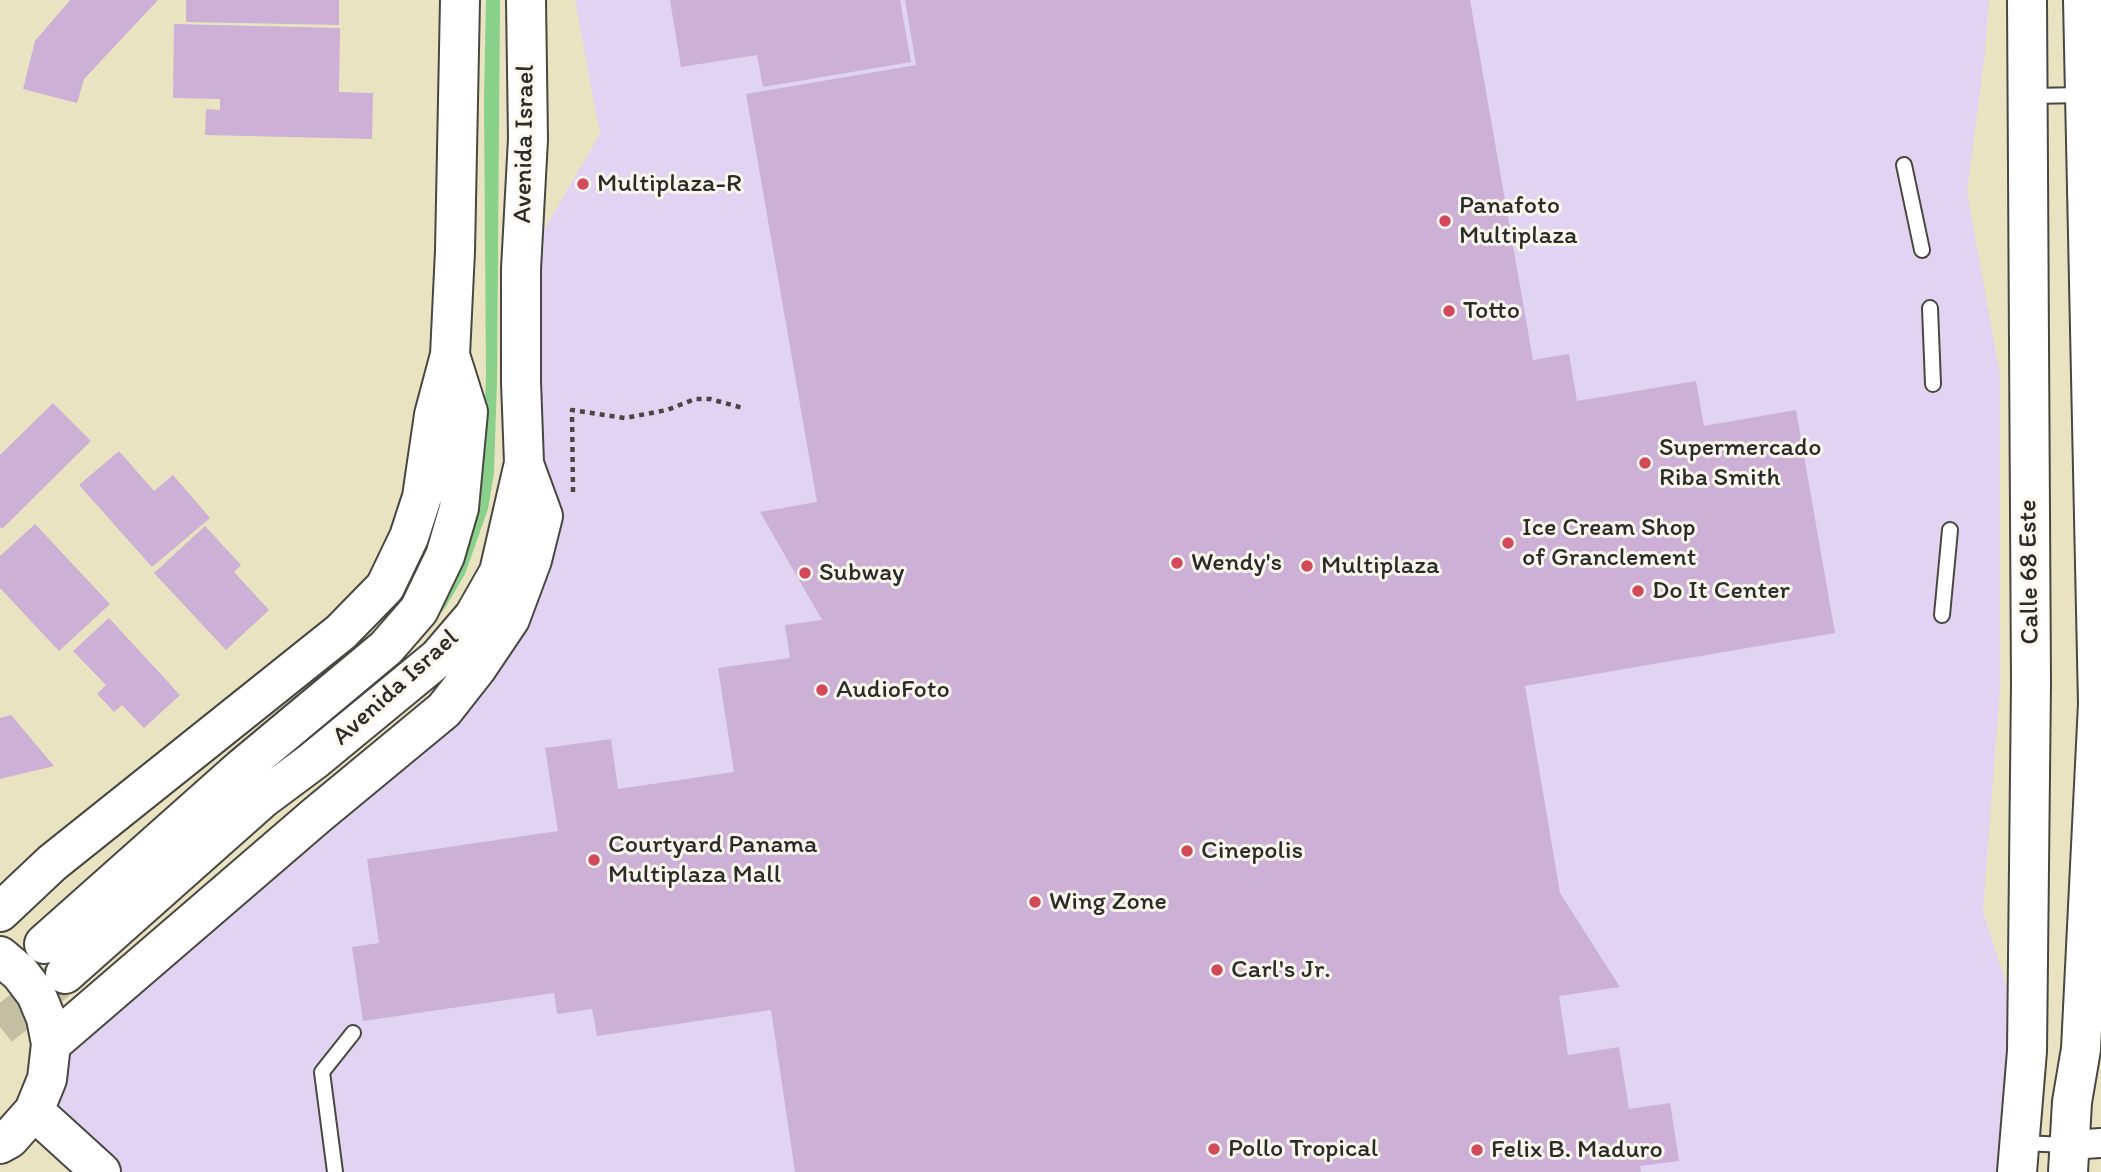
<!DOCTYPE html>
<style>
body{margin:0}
canvas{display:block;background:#eae3c1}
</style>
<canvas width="2101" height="1172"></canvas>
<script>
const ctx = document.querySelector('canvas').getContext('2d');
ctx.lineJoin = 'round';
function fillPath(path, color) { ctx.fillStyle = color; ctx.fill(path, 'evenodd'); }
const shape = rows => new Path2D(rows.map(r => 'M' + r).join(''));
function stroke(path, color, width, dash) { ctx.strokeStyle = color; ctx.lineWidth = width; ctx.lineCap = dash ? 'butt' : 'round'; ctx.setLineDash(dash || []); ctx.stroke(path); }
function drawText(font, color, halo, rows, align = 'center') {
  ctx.font = font + ' Itim,sans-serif'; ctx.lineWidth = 6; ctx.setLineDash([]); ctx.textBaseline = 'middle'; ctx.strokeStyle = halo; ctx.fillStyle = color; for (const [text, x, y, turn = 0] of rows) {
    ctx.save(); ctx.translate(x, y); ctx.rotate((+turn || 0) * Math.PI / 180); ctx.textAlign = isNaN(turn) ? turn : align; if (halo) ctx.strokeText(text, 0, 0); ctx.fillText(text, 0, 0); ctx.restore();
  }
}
fillPath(shape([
 [575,0,1989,0,1985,52,1967,192,2000,375,2000,689,1983,911,2027,1051,2017,1172,101,1172,34,1111,51,1044,317,815,510,619,521,269,600,134]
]), '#e1d4f3');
fillPath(shape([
 [486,0,500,0,497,380,494,473,488,509,465,574,445,608,407,650,459,561,481,502,486,375,484,99]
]), '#89d08b');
fillPath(shape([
 [70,0,158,0,84,79,77,103,23,89,35,41],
 [186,0,339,0,339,25,186,22],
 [670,0,900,0,911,62,763,87,757,55,681,67],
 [905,0,1470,0,1533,360,1569,354,1577,401,1696,381,1704,426,1796,410,1835,633,1525,686,1560,893,1620,987,1559,996,1568,1055,1619,1047,1629,1109,1670,1103,1679,1161,1640,1166,1641,1172,795,1172,771,1010,597,1036,592,1009,557,1014,554,993,363,1021,352,947,379,943,367,859,558,831,545,748,611,739,618,789,734,772,718,668,790,658,785,625,822,620,760,512,817,502,746,94,916,65],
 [174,24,340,28,339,92,373,93,372,139,205,135,206,109,220,110,220,99,173,98],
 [53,403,91,441,2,529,0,527,0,455],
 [119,451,154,491,173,475,210,518,152,567,79,485],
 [35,524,110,604,59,651,0,588,0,556],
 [205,526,241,565,234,572,269,610,226,650,154,573],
 [109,618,180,695,144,728,122,705,114,712,97,694,106,685,73,651],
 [11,715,54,766,0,779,0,718]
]), '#cdb0d5');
stroke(shape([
 [0,1027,61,978]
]), '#c4bea3', 38, [38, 19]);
const lane = shape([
 [2030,96,2084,95],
 [1904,165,1922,250],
 [1930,308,1933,384],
 [1942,615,1950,530],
 [2021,1143,2067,1145],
 [335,1172,322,1072,353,1033]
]);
const street = shape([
 [2069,1145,2101,1143]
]);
const secondary = shape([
 [0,956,20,973,36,994,46,1018,51,1044,47,1079,34,1111,9,1139,0,1144],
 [34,1111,101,1172],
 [2017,1172,2027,1051,2031,683,2027,0],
 [2068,1172,2072,1102,2081,1049,2098,704,2083,0]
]);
const primary = shape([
 [0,912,52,863,341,632,385,587,409,537,422,497,434,415,450,355],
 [44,944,242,768,386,648,419,610,445,556,459,508,468,412,450,355,455,251,460,0],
 [65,974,262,799,313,761,438,658,474,616,499,572,524,463,521,382,521,269,528,139,526,0],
 [51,1044,317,815,444,710,477,668,510,619,532,560,543,516,524,464]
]);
stroke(lane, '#484742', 18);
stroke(street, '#484742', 32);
stroke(secondary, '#484742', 42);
stroke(primary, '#484742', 42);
stroke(shape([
 [573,492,572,410,625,418,667,410,695,399,710,399,743,408]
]), '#484742', 4.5, [5, 5]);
stroke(lane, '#fff', 14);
stroke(street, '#fff', 28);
stroke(secondary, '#fff', 38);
stroke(primary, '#fff', 38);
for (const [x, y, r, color] of [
 [583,184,7,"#d1495b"],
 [1445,221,7,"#d1495b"],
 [1449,311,7,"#d1495b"],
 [1645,463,7,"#d1495b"],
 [1508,543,7,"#d1495b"],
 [1177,563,7,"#d1495b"],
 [1307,566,7,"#d1495b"],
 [805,573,7,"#d1495b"],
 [1638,591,7,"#d1495b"],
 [822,690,7,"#d1495b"],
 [1187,851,7,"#d1495b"],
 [594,860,7,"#d1495b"],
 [1035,902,7,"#d1495b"],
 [1217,970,7,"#d1495b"],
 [1214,1149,7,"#d1495b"],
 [1477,1150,7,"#d1495b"]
]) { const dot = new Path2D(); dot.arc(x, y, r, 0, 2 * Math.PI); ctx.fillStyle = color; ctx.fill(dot); stroke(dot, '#fbf7ec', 2.5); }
drawText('26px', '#2b2b2b', '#fbf7ec', [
 ["Avenida Israel",525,144,-89],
 ["Calle 68 Este",2030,572,-91],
 ["Avenida Israel",396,688,-42]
]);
drawText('26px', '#2b2b2b', '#fbf7ec', [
 ["Multiplaza-R",597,184],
 ["Panafoto",1459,206],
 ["Multiplaza",1459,236],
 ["Totto",1463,311],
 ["Supermercado",1659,448],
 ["Riba Smith",1659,478],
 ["Ice Cream Shop",1522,528],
 ["of Granclement",1522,558],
 ["Wendy's",1191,563],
 ["Multiplaza",1321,566],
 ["Subway",819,573],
 ["Do It Center",1652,591],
 ["AudioFoto",836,690],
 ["Courtyard Panama",608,845],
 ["Multiplaza Mall",608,875],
 ["Cinepolis",1201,851],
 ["Wing Zone",1049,902],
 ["Carl's Jr.",1231,970],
 ["Pollo Tropical",1228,1149],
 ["Felix B. Maduro",1491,1150]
], 'left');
</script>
